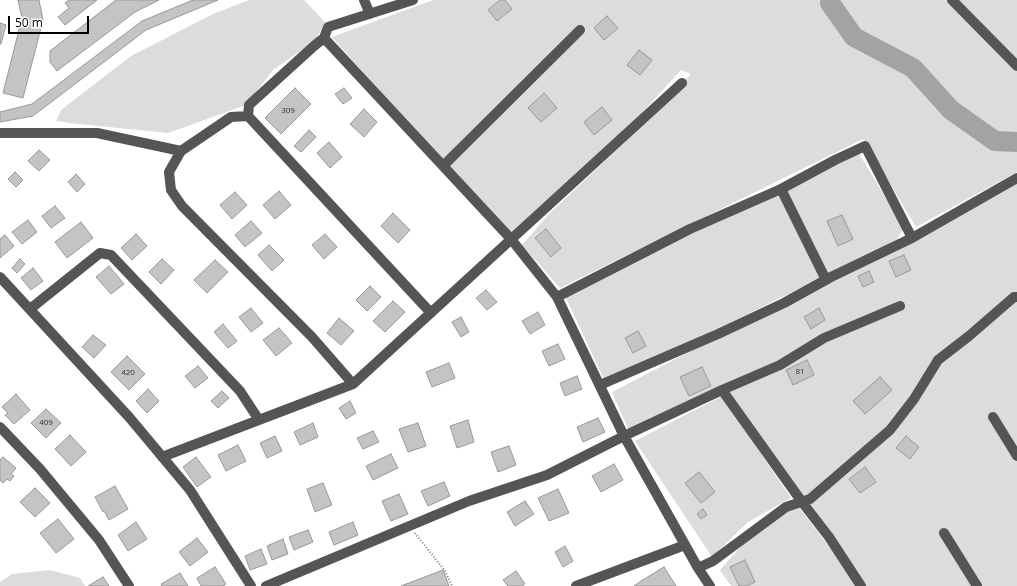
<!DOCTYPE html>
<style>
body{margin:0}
#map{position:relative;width:1017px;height:586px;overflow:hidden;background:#fff;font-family:"Open Sans",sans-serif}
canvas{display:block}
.scale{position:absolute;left:8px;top:16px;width:81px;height:18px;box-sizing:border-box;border:2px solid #000;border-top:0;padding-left:5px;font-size:12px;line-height:14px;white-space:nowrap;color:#000;-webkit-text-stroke:3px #fff;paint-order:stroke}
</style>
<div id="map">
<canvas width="1017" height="586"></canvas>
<div class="scale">50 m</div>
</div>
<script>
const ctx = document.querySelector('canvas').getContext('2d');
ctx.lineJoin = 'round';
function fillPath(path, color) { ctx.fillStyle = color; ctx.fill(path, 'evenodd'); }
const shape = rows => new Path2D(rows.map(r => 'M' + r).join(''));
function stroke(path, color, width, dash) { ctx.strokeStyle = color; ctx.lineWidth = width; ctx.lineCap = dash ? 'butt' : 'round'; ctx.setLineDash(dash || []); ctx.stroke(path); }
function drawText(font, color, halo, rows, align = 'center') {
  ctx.font = font + ' "Open Sans",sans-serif'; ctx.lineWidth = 3; ctx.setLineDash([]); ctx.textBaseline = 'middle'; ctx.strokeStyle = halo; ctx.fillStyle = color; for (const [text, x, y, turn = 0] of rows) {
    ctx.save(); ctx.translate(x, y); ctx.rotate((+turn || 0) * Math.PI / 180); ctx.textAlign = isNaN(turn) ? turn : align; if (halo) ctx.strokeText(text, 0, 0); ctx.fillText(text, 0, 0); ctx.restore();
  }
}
fillPath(shape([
 [249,0,304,0,325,22,315,41,273,70,246,105,168,133,69,123,56,121,61,110,131,56,213,14],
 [433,0,1017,0,1017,172,916,227,863,139,560,288,522,245,549,214,640,128,691,74,681,70,638,117,515,237,438,158,332,37],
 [858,152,904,228,895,242,606,383,565,296],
 [1017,182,1017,586,864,586,725,387,629,431,612,392],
 [722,396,791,498,748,522,712,557,635,441],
 [797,505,844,566,856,586,731,586,720,570,751,535],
 [50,570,80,578,85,586,0,586,0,582,12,574]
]), '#dcdcdc');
stroke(shape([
 [830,0,830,3,854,37,913,68,951,110,995,141,1017,142]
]), '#a3a3a3', 20);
const building = shape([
 [18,0,39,0,43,20,23,98,3,93,22,18,18,0],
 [69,0,97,0,65,25,58,17,69,8,65,3,69,0],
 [116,0,159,0,135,12,57,71,50,62,50,51,116,0],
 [193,0,218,0,146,30,33,116,0,122,0,112,32,104,142,21,193,0],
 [500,0,505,0,512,9,497,21,488,10,500,0],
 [607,16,618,28,604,40,594,28,607,16],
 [0,23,6,25,1,44,0,44,0,23],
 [639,50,652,60,640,75,627,65,639,50],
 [295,88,311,104,281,134,265,118,295,88],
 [344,88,352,98,343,104,335,94,344,88],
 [544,93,557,108,541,122,528,108,544,93],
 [602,107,612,120,594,135,584,122,602,107],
 [364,109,377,122,364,137,350,124,364,109],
 [309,130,316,137,301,152,294,146,309,130],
 [329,142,342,157,330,168,317,153,329,142],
 [39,150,50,160,39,171,28,161,39,150],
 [15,172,23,180,16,187,8,179,15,172],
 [76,174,85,184,77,192,68,182,76,174],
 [279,191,291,205,275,219,263,205,279,191],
 [235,192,247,205,232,219,220,205,235,192],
 [55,206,65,218,51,228,42,216,55,206],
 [393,213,410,230,398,243,381,226,393,213],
 [842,215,853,239,838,246,827,221,842,215],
 [28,220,37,232,22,244,12,232,28,220],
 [251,221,262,233,245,247,235,235,251,221],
 [81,222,93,238,67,258,55,242,81,222],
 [546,229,561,248,551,257,535,238,546,229],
 [136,234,147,246,132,260,121,248,136,234],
 [325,234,337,247,324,259,312,245,325,234],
 [5,235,14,246,0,258,0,239,5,235],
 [269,245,284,260,272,271,258,255,269,245],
 [904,255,911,270,896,277,889,261,904,255],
 [20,259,25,264,17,273,12,268,20,259],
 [162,259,174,270,161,284,149,272,162,259],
 [215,260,228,272,207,293,194,280,215,260],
 [109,266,124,284,111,294,96,277,109,266],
 [33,268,43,281,31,290,21,278,33,268],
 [869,271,874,282,863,287,858,276,869,271],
 [370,286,381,297,367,311,356,300,370,286],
 [486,290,497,302,487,310,476,298,486,290],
 [393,301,405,312,385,332,373,321,393,301],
 [251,308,263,323,251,332,239,317,251,308],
 [819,308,825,320,811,329,804,317,819,308],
 [538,312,545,325,530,334,522,321,538,312],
 [461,317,469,332,461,337,452,322,461,317],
 [339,318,354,331,341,345,327,333,339,318],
 [223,324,237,341,228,348,214,332,223,324],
 [279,328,292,343,276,356,263,340,279,328],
 [638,331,646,346,633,353,625,338,638,331],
 [93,335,106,345,94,358,82,347,93,335],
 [558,344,565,359,549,366,542,351,558,344],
 [127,356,145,374,129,390,111,372,127,356],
 [807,360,814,375,793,385,786,370,807,360],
 [449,363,455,378,432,387,426,372,449,363],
 [198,366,208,378,195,388,185,376,198,366],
 [702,367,711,386,689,396,680,377,702,367],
 [577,376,582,389,565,396,560,383,577,376],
 [880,377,892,390,865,414,853,401,880,377],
 [148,389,159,401,147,413,136,401,148,389],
 [222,391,229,398,218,408,211,401,222,391],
 [16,394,30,410,14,424,5,415,8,413,2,407,16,394],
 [350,401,356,413,346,419,339,408,350,401],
 [46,409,61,423,46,438,31,423,46,409],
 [598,418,605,432,583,442,577,427,598,418],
 [468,420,474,442,457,448,450,426,468,420],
 [313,423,318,437,300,445,294,432,313,423],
 [418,423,426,446,408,452,399,429,418,423],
 [373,431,379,442,363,449,357,438,373,431],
 [70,435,86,452,71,466,55,449,70,435],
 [275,436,282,451,267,458,260,443,275,436],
 [906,436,919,447,910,459,896,448,906,436],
 [238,445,246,461,226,471,218,455,238,445],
 [509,446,516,465,498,472,491,452,509,446],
 [391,454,398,468,373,480,366,466,391,454],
 [3,457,16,468,11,474,14,476,10,481,7,479,3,483,0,480,0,460,3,457],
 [196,457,211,477,197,487,183,467,196,457],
 [614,464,623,480,601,492,592,476,614,464],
 [865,467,876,482,860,493,849,479,865,467],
 [699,472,715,492,701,503,685,483,699,472],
 [444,482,450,496,428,506,421,491,444,482],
 [323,483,332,505,315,512,307,489,323,483],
 [115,486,128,509,109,520,104,511,103,512,95,497,115,486],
 [35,488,50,503,35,517,20,502,35,488],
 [558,489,569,513,549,521,538,498,558,489],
 [399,494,408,514,391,521,382,501,399,494],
 [525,501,534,514,515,526,507,512,525,501],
 [703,509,707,515,701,519,697,514,703,509],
 [58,519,74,539,56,553,40,533,58,519],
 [136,522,147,539,128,551,118,535,136,522],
 [353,522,358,535,334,545,329,532,353,522],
 [308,530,313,542,294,550,289,537,308,530],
 [197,538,208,552,190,566,179,552,197,538],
 [283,539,288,554,272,560,267,546,283,539],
 [565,546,573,561,563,567,555,552,565,546],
 [261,549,267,564,250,570,245,556,261,549],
 [745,560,755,582,747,586,739,586,730,567,745,560],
 [215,567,226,584,223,586,201,586,197,578,215,567],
 [664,567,676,586,634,586,641,581,664,567],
 [443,570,449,586,401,586,443,570],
 [516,571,525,584,522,586,508,586,503,580,516,571],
 [180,573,188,586,162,586,161,584,180,573],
 [103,577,109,586,88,586,103,577]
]);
fillPath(building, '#c4c4c4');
stroke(building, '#999', 1);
stroke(shape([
 [415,533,445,571,452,586]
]), '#777', 2, [1, 2]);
stroke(shape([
 [364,0,370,14],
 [413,0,328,27,324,38,511,239,557,297,624,436,698,568,710,586],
 [952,0,1017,66],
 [248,116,231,117,181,151,169,172,171,190,182,206,312,337,353,384],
 [248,116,431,313],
 [248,116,249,105,314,46,324,38],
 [0,133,97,133,181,151],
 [443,166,580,30],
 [781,189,835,160,865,146,912,238],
 [0,277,129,417,190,490,251,586],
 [557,297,690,229,781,189,826,280],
 [30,309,100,253,111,255,240,391,259,420],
 [600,385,718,334,784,303,831,277,912,238,1017,178],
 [722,390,780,365,824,338,900,306],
 [993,417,1017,456],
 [0,427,40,469,99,540,129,586],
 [162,457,353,384,682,83],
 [944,533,977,586],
 [698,568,713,561,786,507,810,499,890,430,914,399,938,360,969,336,1014,297,1017,297],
 [266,586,469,501,547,475,624,436,722,390,802,502,829,537,861,586],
 [576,586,685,545]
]), '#555', 10);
drawText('8px', '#313131', null, [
 ["309",288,111],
 ["81",800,372],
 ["420",128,373],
 ["409",46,423]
]);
</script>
